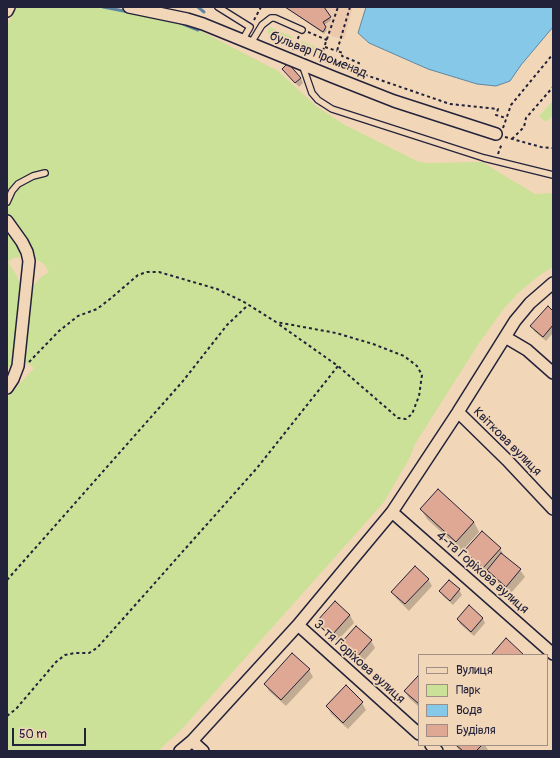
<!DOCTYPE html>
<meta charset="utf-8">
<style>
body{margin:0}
#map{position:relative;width:560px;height:758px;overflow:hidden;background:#f2d6b8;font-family:Pangolin,sans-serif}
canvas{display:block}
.frame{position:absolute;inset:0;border:8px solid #22223b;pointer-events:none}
.legend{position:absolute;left:418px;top:654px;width:130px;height:92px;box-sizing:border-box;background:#f2d6b8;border:1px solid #9f8e86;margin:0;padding:5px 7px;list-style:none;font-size:12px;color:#22223b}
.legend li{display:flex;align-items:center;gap:8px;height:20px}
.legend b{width:20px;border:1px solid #9f8e86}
.scale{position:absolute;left:12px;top:728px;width:74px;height:18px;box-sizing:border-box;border:2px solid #22223b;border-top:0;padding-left:5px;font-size:12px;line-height:14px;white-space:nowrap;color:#22223b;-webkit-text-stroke:3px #f2d6b8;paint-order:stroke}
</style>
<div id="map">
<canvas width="560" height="758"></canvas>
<div class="frame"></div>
<ul class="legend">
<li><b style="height:5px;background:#f2d6b8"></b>Вулиця</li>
<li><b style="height:11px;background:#cae197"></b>Парк</li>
<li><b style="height:11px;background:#86c8e7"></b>Вода</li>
<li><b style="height:11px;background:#dea894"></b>Будівля</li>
</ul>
<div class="scale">50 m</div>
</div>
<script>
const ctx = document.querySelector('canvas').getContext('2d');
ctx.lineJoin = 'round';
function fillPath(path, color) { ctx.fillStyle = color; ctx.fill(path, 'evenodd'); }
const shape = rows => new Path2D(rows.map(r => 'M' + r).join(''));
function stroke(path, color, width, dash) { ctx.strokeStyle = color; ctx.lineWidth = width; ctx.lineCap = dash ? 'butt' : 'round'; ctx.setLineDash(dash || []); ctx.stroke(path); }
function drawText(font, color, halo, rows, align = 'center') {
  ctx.font = font + ' Pangolin,sans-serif'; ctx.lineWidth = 3.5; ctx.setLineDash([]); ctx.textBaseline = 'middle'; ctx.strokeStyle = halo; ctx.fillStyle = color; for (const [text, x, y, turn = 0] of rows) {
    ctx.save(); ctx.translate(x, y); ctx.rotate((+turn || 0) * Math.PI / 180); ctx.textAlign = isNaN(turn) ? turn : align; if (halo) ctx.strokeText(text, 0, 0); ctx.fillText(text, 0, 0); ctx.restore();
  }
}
fillPath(shape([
 [285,7,353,7,344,39,332,36,326,27,323,32]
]), '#ecc8ad');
fillPath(shape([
 [17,7,103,7,172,21,193,27,278,71,316,106,343,124,417,161,426,163,482,162,535,194,553,193,553,267,540,275,518,293,502,311,479,343,415,444,410,457,384,502,181,730,158,751,10,751,7,748,7,398,34,368,24,361,30,302,33,287,40,278,49,272,44,264,34,258,26,240,7,212,7,25],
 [270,27,293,37,291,43,267,33],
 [302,41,321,49,319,55,300,47],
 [553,101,553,115,546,122,539,116],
 [7,229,17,241,20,257,14,258,8,262,17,276,20,285,21,291,11,368,7,366]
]), '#cae197');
const water = shape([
 [366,7,553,7,553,27,521,65,510,81,496,86,477,84,428,69,369,43,358,33,366,7]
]);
fillPath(water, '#86c8e7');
stroke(water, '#5e86a2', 1);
fillPath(shape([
 [285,7,323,7,331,20,324,25,327,30,324,34],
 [283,69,301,78,303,83,299,87],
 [553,312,553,333,546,341,534,331,532,326],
 [438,490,474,522,479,532,462,551,427,519,421,509],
 [500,548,504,556,520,570,525,577,511,593,492,578,489,573,488,574,470,558,466,551],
 [428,579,432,586,409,611,397,599,392,592],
 [459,590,462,595,453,605,443,596,441,591],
 [469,607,483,619,485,623,474,636,460,624,458,619],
 [350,615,354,623,337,641,323,628,319,621],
 [371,641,375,648,362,663,347,650,343,643],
 [309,670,313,677,286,706,269,691,265,684],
 [419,678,419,707,409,698,405,691],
 [362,703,366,710,348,729,331,714,327,706],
 [455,745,485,745,488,750,460,751]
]), '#0003');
stroke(shape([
 [103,7,129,12],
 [198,7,204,12],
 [178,22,198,30]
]), '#5e86a2', 3);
const building = shape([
 [285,7,324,7,331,17,323,22,326,27,323,32,285,7],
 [288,63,301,78,295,83,282,69,288,63],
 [548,306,553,311,553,325,543,337,530,326,548,306],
 [438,489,474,522,456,542,420,509,438,489],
 [482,531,501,548,483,568,464,551,482,531],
 [501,553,521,569,506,587,487,570,501,553],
 [415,566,429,579,405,604,391,592,415,566],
 [449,580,460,589,450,601,439,591,449,580],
 [335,601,350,615,332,635,317,621,335,601],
 [469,605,483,618,471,632,457,619,469,605],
 [356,626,372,640,357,657,341,643,356,626],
 [506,638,523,654,522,655,493,655,492,654,506,638],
 [292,653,310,669,281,700,264,684,292,653],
 [418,676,419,677,419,704,404,691,418,676],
 [346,685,363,702,343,723,326,706,346,685],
 [456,745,482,745,476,751,463,751,456,745]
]);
fillPath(building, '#dea894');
stroke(building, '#22223b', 1);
const lane = shape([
 [218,7,250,27,243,39],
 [251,43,262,25,271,18,275,18,302,30],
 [302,64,312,93,318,100,332,109,484,158,553,175],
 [7,202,12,191,18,184,33,176,45,173]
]);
const street = shape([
 [129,7,187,19,203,24,333,77,394,101,496,134],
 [7,11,9,7],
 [7,221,22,242,27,252,29,261,18,366,13,379,7,388],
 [505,337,527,350,553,373],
 [458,412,507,460,553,509],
 [392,512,553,654],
 [298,625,419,734],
 [192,741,203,751],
 [431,745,437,751],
 [180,751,192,741,298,625,392,512,458,412,515,321,530,303,553,283]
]);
stroke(lane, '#22223b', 8);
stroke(street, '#22223b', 14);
stroke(shape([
 [350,7,337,51,343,53,342,56,359,63,356,72],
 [254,20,261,7],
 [308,32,327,40],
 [325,47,337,51],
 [293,50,299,36],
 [325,61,450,104,498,109,496,115,506,118],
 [319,62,338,7],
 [503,128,511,105,553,54],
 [505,137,541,147,553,148],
 [512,139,524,127,526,118,553,87],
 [498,154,502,143],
 [29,362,59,331,78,316,97,309,110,299,138,275,147,272,159,272,217,289,244,302,276,322,336,333,373,344,404,356,417,366,422,375,419,396,412,414,406,419,398,418,338,366],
 [7,580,183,381,227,325,248,305],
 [7,716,16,709,56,662,65,655,75,653,89,653,97,648,257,468,338,366,277,323]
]), '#22223b', 2, [3, 3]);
stroke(lane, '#f2d6b8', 5.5);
stroke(street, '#f2d6b8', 11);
drawText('13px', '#22223b', '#f2d6b8', [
 ["бульвар Променад",318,55,22],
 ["Квіткова вулиця",507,442,45],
 ["4-та Горіхова вулиця",482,573,41],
 ["3-тя Горіхова вулиця",359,662,42]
]);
</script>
